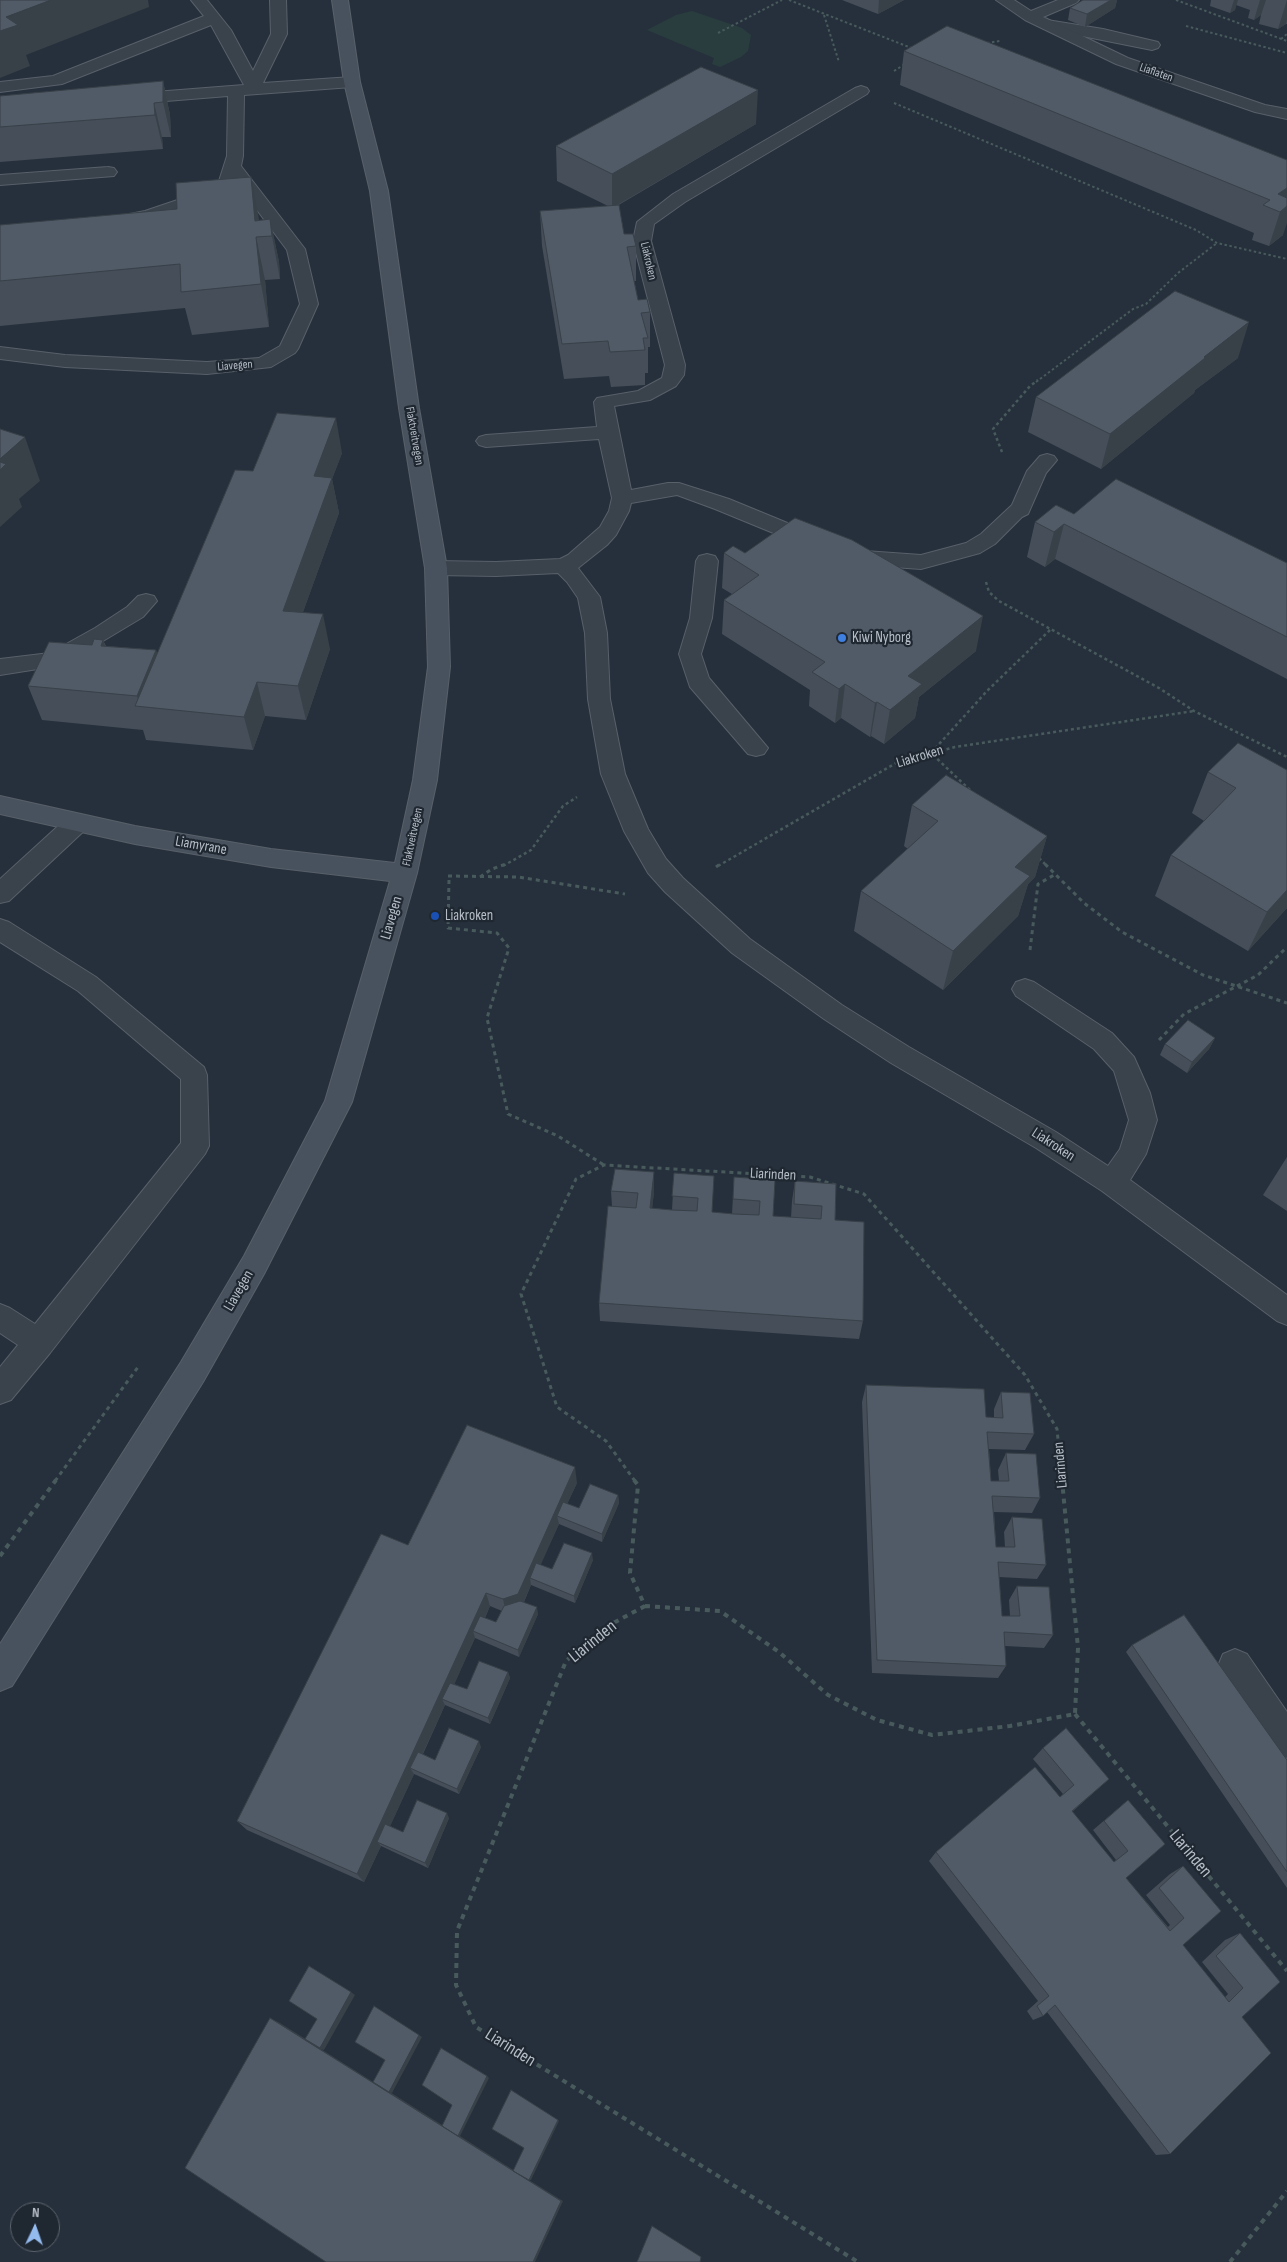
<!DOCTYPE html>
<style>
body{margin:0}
#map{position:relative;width:1287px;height:2262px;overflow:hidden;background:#26303c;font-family:"Sofia Sans Condensed",sans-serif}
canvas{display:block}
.north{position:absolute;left:10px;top:2202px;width:50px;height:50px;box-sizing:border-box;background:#1f2731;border:1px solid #5b636d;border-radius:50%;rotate:3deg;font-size:14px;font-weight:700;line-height:20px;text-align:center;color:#b6bdc7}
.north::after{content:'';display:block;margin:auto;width:18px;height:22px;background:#94bbee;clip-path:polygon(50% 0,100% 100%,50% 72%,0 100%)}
</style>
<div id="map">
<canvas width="1287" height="2262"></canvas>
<div class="north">N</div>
</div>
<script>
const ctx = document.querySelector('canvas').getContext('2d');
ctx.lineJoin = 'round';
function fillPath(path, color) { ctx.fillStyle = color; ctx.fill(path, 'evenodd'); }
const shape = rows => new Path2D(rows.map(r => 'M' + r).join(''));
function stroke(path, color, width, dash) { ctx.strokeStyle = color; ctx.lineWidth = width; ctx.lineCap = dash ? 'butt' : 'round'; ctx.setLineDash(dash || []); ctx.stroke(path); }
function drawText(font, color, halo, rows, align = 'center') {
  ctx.font = font + ' "Sofia Sans Condensed",sans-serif'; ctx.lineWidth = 4.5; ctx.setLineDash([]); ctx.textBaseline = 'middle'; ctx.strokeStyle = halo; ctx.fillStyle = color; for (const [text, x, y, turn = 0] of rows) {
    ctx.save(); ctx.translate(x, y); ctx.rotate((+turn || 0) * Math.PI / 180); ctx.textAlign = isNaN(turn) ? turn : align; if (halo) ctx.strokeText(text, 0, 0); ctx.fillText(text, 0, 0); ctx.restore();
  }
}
fillPath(shape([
 [692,11,742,28,751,35,748,51,741,57,720,67,712,64,714,58,647,30,676,15]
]), '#293d3e');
const service = shape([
 [191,0,207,0,231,30,253,71,271,34,270,0,286,0,287,34,263,83,352,77,358,79,360,82,358,85,352,87,244,95,243,156,241,166,305,249,318,304,298,349,295,353,271,367,207,374,65,367,0,359,0,347,65,355,207,362,259,358,280,346,300,304,287,250,236,182,219,198,154,220,131,224,125,223,122,219,125,215,145,211,207,190,219,181,227,156,228,96,129,104,123,102,121,99,123,96,129,94,244,85,211,25,62,84,0,92,0,82,53,76,204,16,191,0],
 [1047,20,1103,29,1158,42,1160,45,1158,48,1152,50,1042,28,1039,25,1042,22,1047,20],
 [861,86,867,88,869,91,867,94,685,202,654,224,651,241,685,365,684,375,676,386,650,400,614,406,631,490,668,483,679,483,729,499,841,545,865,551,921,555,966,543,981,534,1012,505,1027,471,1040,456,1047,454,1054,456,1057,460,1046,473,1028,514,1022,517,995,544,980,553,921,569,865,565,827,555,715,509,677,495,631,503,629,511,616,535,607,545,578,568,600,597,607,633,610,699,625,774,648,829,666,859,683,878,750,939,842,1005,909,1047,1056,1132,1108,1166,1120,1149,1129,1120,1114,1071,1094,1049,1016,996,1012,989,1016,982,1025,979,1034,982,1112,1033,1134,1057,1150,1093,1157,1120,1146,1154,1130,1180,1287,1295,1287,1325,1277,1321,1102,1191,1036,1148,891,1063,824,1019,732,953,665,892,648,873,624,831,601,774,588,699,585,633,578,598,567,582,558,573,496,576,436,575,428,573,425,568,428,563,436,561,496,562,560,559,568,555,600,527,609,511,612,498,599,439,486,447,479,445,476,441,479,437,486,435,597,427,594,402,597,398,638,391,662,378,665,365,633,241,637,222,673,194,855,88,861,86],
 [108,167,114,168,117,172,114,176,0,185,0,175,108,167],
 [707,554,715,556,718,561,712,618,701,654,709,678,768,748,764,754,756,756,748,754,690,687,679,654,690,618,696,561,699,556,707,554],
 [146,594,154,596,157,601,143,617,63,665,0,675,0,659,50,653,95,628,127,607,138,596,146,594],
 [77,814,86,817,89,823,86,829,9,901,0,903,0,879,68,817,77,814],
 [0,919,9,922,96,977,204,1067,207,1075,209,1146,205,1154,50,1353,11,1400,0,1404,0,1367,18,1345,0,1333,0,1304,10,1308,35,1324,181,1143,181,1079,78,991,0,942,0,919]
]);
const minor = shape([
 [996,0,1014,0,1031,11,1058,0,1079,0,1076,3,1043,17,1128,58,1265,105,1287,109,1287,119,1255,112,1116,64,1025,20,996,0],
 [1235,1649,1247,1654,1287,1712,1287,1758,1275,1753,1223,1678,1218,1666,1223,1654,1235,1649]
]);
const secondary = shape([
 [332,0,348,0,360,82,388,191,419,408,447,568,450,667,437,780,417,873,352,1102,264,1274,203,1382,12,1686,0,1691,0,1644,181,1362,244,1256,325,1101,390,881,271,867,135,844,0,814,0,796,135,826,271,849,395,863,413,780,428,667,425,568,399,408,370,191,344,82,332,0]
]);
stroke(service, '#58606a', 2);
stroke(minor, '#58606a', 2);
stroke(secondary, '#58606a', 2);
stroke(shape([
 [789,0,914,49],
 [1176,0,1287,41],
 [824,15,839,62],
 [1186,26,1287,53],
 [718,33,782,0],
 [1281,39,1287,34],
 [987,43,1000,41],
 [894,71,905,64],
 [894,103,1196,230,1217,243,1287,259],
 [1036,382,1133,309,1146,304,1178,273,1217,243]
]), '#485a5c', 2, [2.5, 2.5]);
stroke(shape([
 [1002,452,993,429,1030,386,1038,380],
 [986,582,989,592,999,601,1159,688,1194,711,1287,757],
 [970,790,931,753,987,691,1050,630],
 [1039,858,1047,866],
 [503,866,531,850,563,806,577,797],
 [718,866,896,763,955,747,1194,711]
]), '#485a5c', 2.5, [3, 3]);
stroke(shape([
 [1045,864,1084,903,1122,932,1203,975,1287,1003],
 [716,867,720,864],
 [448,876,518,877,625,894],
 [480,877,492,869,506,864],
 [449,880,448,928,497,933,509,948,487,1018,508,1114,558,1136,604,1165],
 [1030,950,1038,884,1056,874],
 [1159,1040,1184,1014,1258,975,1287,947],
 [55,1481,138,1367],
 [635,1481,606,1441,557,1407,521,1294,576,1179,604,1165,810,1177,864,1194,1025,1375,1057,1429,1062,1481]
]), '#485a5c', 3, [4, 4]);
stroke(shape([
 [634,1480,638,1485,630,1573,645,1606],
 [0,1556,56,1480],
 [645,1606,720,1611,779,1652,828,1695,877,1720,932,1735,1010,1726,1075,1714,1078,1648,1062,1480],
 [645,1606,604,1628,566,1661,457,1931,456,1985,476,2027,858,2262],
 [1075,1714,1287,1971],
 [1230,2262,1287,2191]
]), '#485a5c', 4, [5, 5]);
fillPath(service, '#3a424c');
fillPath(minor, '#3a424c');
fillPath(secondary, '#48525e');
fillPath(shape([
 [842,0,904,0,878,14],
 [1083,0,1117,0,1115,8,1085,27,1068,20,1070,8],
 [1211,0,1287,0,1287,24,1286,24,1278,29,1259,24,1261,15,1254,20,1248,18,1250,10,1236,5,1235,10,1230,13,1210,6],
 [904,51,1287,160,1283,235,1269,246,1252,240,1254,233,900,85],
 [163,81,170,115,171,137,162,137,163,149,0,162,0,96],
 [756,124,617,206,624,234,636,246,636,281,634,281,638,300,650,312,650,347,648,347,648,373,645,373,645,385,611,387,609,376,564,379,542,246,540,211,608,206,557,181,556,146],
 [270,219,279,262,280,279,265,280,269,327,192,335,185,308,0,326,0,225,259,220],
 [1238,358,1195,390,1194,393,1101,469,1028,432,1036,397],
 [342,453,332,479,339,513,303,612,330,649,306,720,265,716,253,750,146,740,143,730,42,720,28,686,92,645,103,640,106,646,156,650,157,654,253,471],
 [1074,514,1287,563,1287,679,1055,559,1045,567,1027,557,1035,522],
 [724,553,745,553,976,651,919,697,915,718,884,744,871,736,870,737,841,718,835,723,809,706,810,690,722,634,724,600,732,594,722,588],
 [1287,770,1287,908,1248,951,1155,896,1171,855,1204,821,1192,813,1208,772],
 [912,805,1047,836,1035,877,1028,884,1018,916,943,990,854,931,861,891,908,849,904,846],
 [1215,1038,1209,1049,1187,1073,1160,1055,1165,1044],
 [1287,1157,1287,1211,1263,1195],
 [674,1173,712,1212,732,1214,734,1177,775,1180,773,1216,791,1218,792,1201,795,1181,836,1184,835,1220,863,1321,859,1339,600,1321,599,1303,612,1206,611,1191,654,1192,652,1208,672,1210],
 [866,1385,986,1417,994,1418,994,1409,1001,1392,1034,1434,1025,1450,989,1449,991,1481,999,1481,998,1470,1006,1453,1040,1498,1032,1513,994,1512,996,1547,1005,1547,1004,1532,1012,1517,1046,1565,1037,1579,999,1577,1002,1616,1010,1616,1009,1600,1017,1586,1053,1635,1044,1648,1005,1646,1006,1666,998,1678,872,1673,862,1402],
 [577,1483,567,1504,579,1508,618,1495,619,1503,602,1542,559,1524,540,1565,552,1569,593,1560,575,1603,531,1585,524,1602,538,1614,519,1657,475,1638,454,1684,467,1689,508,1672,510,1678,490,1724,445,1705,423,1754,435,1760,481,1747,459,1794,414,1774,390,1826,403,1832,449,1818,428,1868,381,1846,364,1882,247,1830,237,1821,408,1545],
 [490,1606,502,1611,496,1622,485,1618],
 [1132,1645,1287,1760,1287,1888,1126,1652],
 [1043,1748,1109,1779,1072,1812,1114,1862,1116,1860,1093,1830,1128,1800,1165,1844,1126,1878,1168,1927,1170,1925,1146,1895,1170,1874,1183,1866,1221,1911,1183,1945,1225,1997,1228,1994,1202,1962,1225,1940,1240,1933,1280,1982,1242,2017,1170,2154,1156,2155,1047,2012,1043,2016,1033,2020,1027,2011,1038,2001,929,1861,936,1852,1060,1797,1063,1794,1033,1759]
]), '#454e59');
fillPath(shape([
 [51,0,148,0,149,7,26,55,30,66,0,78,0,31,6,17],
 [879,0,904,0,878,14],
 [1111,0,1117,0,1115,8,1085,27,1087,14],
 [1234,0,1238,0,1235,10,1230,13],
 [1260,0,1266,0,1261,15,1254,20],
 [1287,0,1287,19,1286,24,1278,29],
 [163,81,170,115,171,137,163,102],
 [758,90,756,124,612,208,612,174],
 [154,103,162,137,163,149,155,115],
 [251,177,259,219,261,236,255,221],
 [1287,188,1287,223,1283,235,1269,246,1280,212,1278,194],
 [270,219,279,262,280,279,272,236],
 [256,237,265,280,269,327,261,284],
 [1249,322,1238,358,1195,390,1194,393,1101,469,1110,434,1204,357],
 [336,418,342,453,332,479,339,513,291,645,283,611,314,476],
 [25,437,40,481,19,499,22,507,0,527,0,459],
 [1064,524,1055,559,1045,567,1054,532],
 [323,614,330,649,306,720,298,686],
 [983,616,976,651,919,697,915,718,884,744,890,710,908,676],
 [103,640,115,675,101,646],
 [156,650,167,685,140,707,137,696],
 [257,682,265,716,253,750,244,717],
 [845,684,841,718,835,723,839,689],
 [877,702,871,736,870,737,875,703],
 [1047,836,1035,877,1028,884,1018,916,943,990,953,951,1015,867],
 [1287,890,1287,908,1248,951,1267,912],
 [1215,1038,1209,1049,1187,1073,1192,1062],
 [654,1172,654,1192,650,1228,650,1208],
 [575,1467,577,1483,561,1517,557,1516,559,1524,534,1580,530,1578,531,1585,521,1608,506,1613,503,1599],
 [618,1495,619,1503,602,1542,602,1534],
 [592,1553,593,1560,575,1603,574,1596],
 [486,1593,490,1606,478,1633,473,1631,475,1638,447,1701,442,1699,445,1705,415,1770,410,1768,414,1774,382,1844,377,1842,381,1846,364,1882,357,1874],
 [537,1607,538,1614,519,1657,518,1650],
 [508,1672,510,1678,490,1724,488,1718],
 [479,1741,481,1747,459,1794,457,1789],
 [447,1813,449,1818,428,1868,425,1863],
 [351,1992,355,1995,324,2050,321,2049,389,2092,419,2035,422,2037,392,2093,390,2092,458,2135,487,2076,489,2078,460,2136,529,2180,558,2120,559,2121,531,2180,529,2180,563,2201,535,2262,533,2262,270,2018,280,2023,320,2048]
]), '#384048');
const building = shape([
 [0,0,51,0,6,17,18,25,0,31,0,0],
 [1083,0,1111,0,1087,14,1070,8,1083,0],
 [947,26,1287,160,1287,188,1278,194,1287,198,1287,206,1280,212,1263,205,1270,200,904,51,947,26],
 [701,67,758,90,612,174,556,146,701,67],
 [163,81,163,102,154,103,155,115,0,127,0,96,163,81],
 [251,177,255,221,270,219,272,236,256,237,261,284,181,292,180,264,0,281,0,225,177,209,176,183,251,177],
 [619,205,624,234,633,234,636,246,627,247,638,300,647,299,650,312,641,313,648,338,643,338,645,350,610,352,608,341,562,344,540,211,619,205],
 [1175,291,1249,322,1204,357,1205,358,1110,434,1036,397,1175,291],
 [277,413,336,418,314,476,332,478,283,611,323,614,298,686,257,682,244,717,135,706,235,470,253,471,277,413],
 [0,429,25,437,0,459,0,429],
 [0,462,6,464,0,470,0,462],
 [1116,479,1287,563,1287,637,1064,524,1054,532,1035,522,1056,505,1074,514,1116,479],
 [795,518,852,540,983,616,908,676,922,684,890,710,877,702,875,703,845,684,839,689,812,672,825,662,724,600,759,575,724,553,733,546,745,553,795,518],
 [94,639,103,640,101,646,156,650,137,696,28,686,49,642,92,645,94,639],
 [1238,743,1287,770,1287,890,1267,912,1171,855,1236,788,1208,772,1238,743],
 [946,775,1047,836,1015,867,1030,876,953,951,861,891,938,821,912,805,946,775],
 [1188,1020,1215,1038,1192,1062,1165,1044,1188,1020],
 [615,1169,654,1172,650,1208,672,1210,697,1211,698,1198,672,1196,674,1173,714,1176,712,1212,734,1214,759,1215,760,1201,733,1199,734,1177,775,1180,773,1216,821,1219,822,1206,794,1204,795,1181,836,1184,835,1220,864,1222,863,1321,599,1303,608,1206,636,1208,638,1193,611,1191,615,1169],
 [866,1385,984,1389,986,1417,1003,1418,1001,1392,1030,1393,1034,1434,987,1432,991,1481,1009,1481,1006,1453,1036,1454,1040,1498,992,1496,996,1547,1015,1547,1012,1517,1042,1519,1046,1565,998,1562,1002,1616,1020,1616,1017,1586,1049,1587,1053,1635,1004,1632,1006,1666,877,1660,866,1385],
 [467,1425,575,1467,518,1594,503,1599,486,1593,357,1874,237,1821,381,1534,408,1545,467,1425],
 [590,1484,618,1495,602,1534,557,1516,563,1502,579,1508,590,1484],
 [564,1543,592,1553,574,1596,530,1578,536,1563,552,1569,564,1543],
 [520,1601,537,1607,518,1650,473,1631,480,1616,496,1622,504,1606,520,1601],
 [1184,1615,1287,1760,1287,1872,1132,1645,1184,1615],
 [479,1661,508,1672,488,1718,442,1699,450,1683,467,1689,479,1661],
 [449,1728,479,1741,457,1789,410,1768,418,1752,435,1760,449,1728],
 [1066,1728,1109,1779,1072,1811,1114,1862,1128,1851,1104,1821,1128,1800,1165,1844,1126,1878,1170,1931,1184,1918,1159,1888,1183,1866,1221,1911,1183,1945,1229,2002,1243,1988,1216,1956,1240,1933,1280,1982,1242,2017,1271,2053,1170,2154,1055,2005,1043,2016,1037,2006,1049,1996,936,1852,1035,1767,1060,1797,1074,1785,1043,1748,1066,1728],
 [417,1800,447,1813,425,1863,377,1842,385,1824,403,1832,417,1800],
 [309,1966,351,1992,320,2048,305,2039,317,2019,289,2001,309,1966],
 [374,2006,419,2035,389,2092,373,2082,385,2060,355,2042,374,2006],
 [270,2018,561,2201,533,2262,326,2262,185,2168,270,2018],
 [441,2048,487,2076,458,2136,442,2126,452,2105,422,2085,441,2048],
 [511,2090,558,2120,529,2180,513,2171,524,2148,492,2129,511,2090],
 [652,2226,701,2257,700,2262,637,2262,652,2226]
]);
fillPath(building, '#505b67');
stroke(building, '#384048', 1);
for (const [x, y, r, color] of [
 [842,638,5,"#3f7fe0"],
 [435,916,5,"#1a4fb4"]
]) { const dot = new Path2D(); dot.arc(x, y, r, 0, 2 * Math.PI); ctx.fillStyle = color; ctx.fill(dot); stroke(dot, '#1f2731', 2); }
drawText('12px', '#b6bdc7', '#1f2731', [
 ["Liaflaten",1156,73,19],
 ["Liakroken",648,261,77],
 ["Liavegen",235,366,-5],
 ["Flaktveitvegen",414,436,80],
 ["Flaktveitvegen",413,837,-78]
]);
drawText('15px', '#b6bdc7', '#1f2731', [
 ["Kiwi Nyborg",852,638],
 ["Liakroken",445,916]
], 'left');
drawText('15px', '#b6bdc7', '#1f2731', [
 ["Liakroken",920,757,-17],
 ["Liamyrane",201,846,10],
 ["Liavegen",392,918,-74],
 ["Liakroken",1053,1145,33],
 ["Liarinden",773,1175,3],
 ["Liavegen",239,1291,-60],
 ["Liarinden",1061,1465,-95]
]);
drawText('18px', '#b6bdc7', '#1f2731', [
 ["Liarinden",593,1642,-39],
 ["Liarinden",1190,1854,50],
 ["Liarinden",510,2048,32]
]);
</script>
